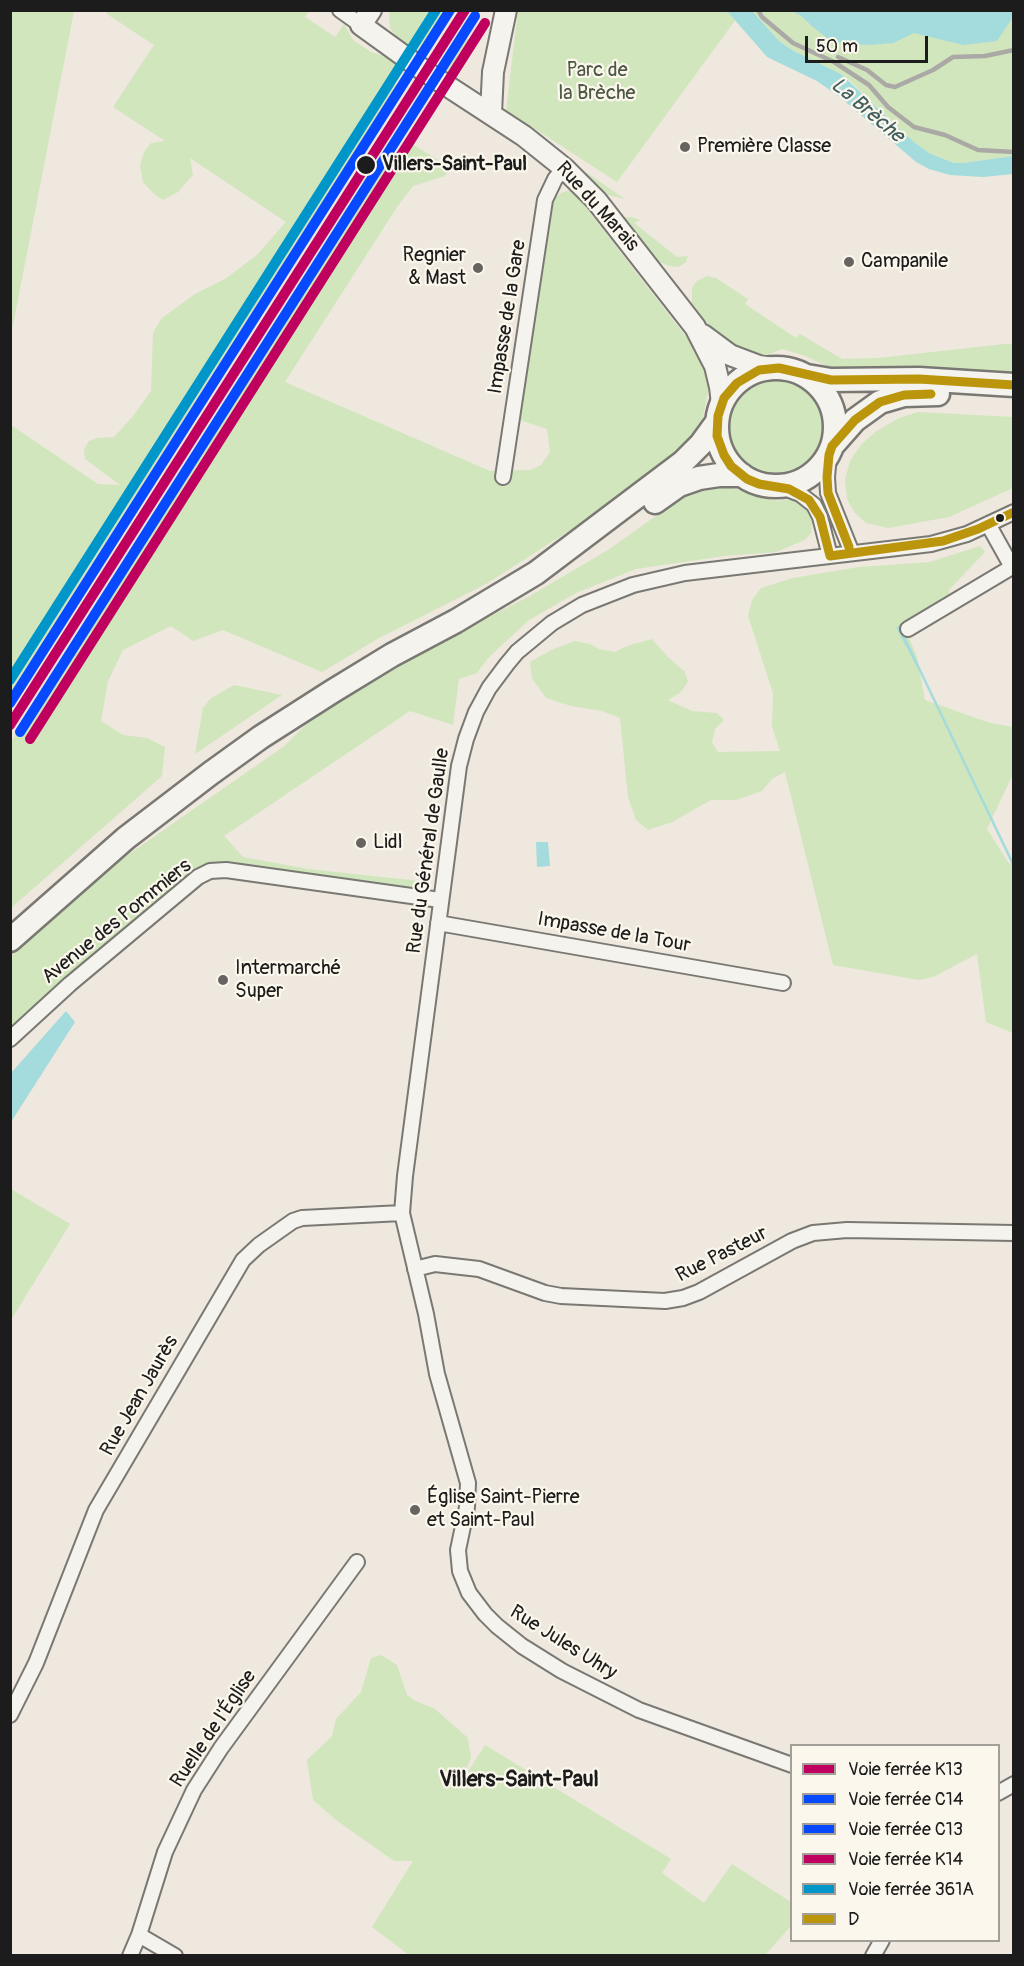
<!DOCTYPE html>
<meta charset="utf-8">
<style>
body{margin:0}
#map{position:relative;width:1024px;height:1966px;overflow:hidden;background:#eee8de;font-family:Pangolin,sans-serif}
canvas{display:block}
.frame{position:absolute;inset:0;border:12px solid #1c1c1c;pointer-events:none}
.legend{position:absolute;left:790px;top:1744px;width:210px;height:198px;box-sizing:border-box;background:#fbf7ec;border:2px solid #a29f99;margin:0;padding:8px 10px;list-style:none;font-size:18px;color:#1c1c1c}
.legend li{display:flex;align-items:center;gap:12px;height:30px}
.legend b{width:30px;border:2px solid #a29f99}
.scale{position:absolute;left:805px;top:36px;width:123px;height:27px;box-sizing:border-box;border:3px solid #1c1c1c;border-top:0;padding-left:8px;font-size:18px;line-height:21px;white-space:nowrap;color:#1c1c1c;-webkit-text-stroke:4px #fbf7ec;paint-order:stroke}
</style>
<div id="map">
<canvas width="1024" height="1966"></canvas>
<div class="frame"></div>
<ul class="legend">
<li><b style="height:8px;background:#bf005f"></b>Voie ferrée K13</li>
<li><b style="height:8px;background:#0749ff"></b>Voie ferrée C14</li>
<li><b style="height:8px;background:#0749ff"></b>Voie ferrée C13</li>
<li><b style="height:8px;background:#bf005f"></b>Voie ferrée K14</li>
<li><b style="height:8px;background:#0096ca"></b>Voie ferrée 361A</li>
<li><b style="height:8px;background:#bb950b"></b>D</li>
</ul>
<div class="scale">50 m</div>
</div>
<script>
const ctx = document.querySelector('canvas').getContext('2d');
ctx.lineJoin = 'round';
function fillPath(path, color) { ctx.fillStyle = color; ctx.fill(path, 'evenodd'); }
const shape = rows => new Path2D(rows.map(r => 'M' + r).join(''));
function stroke(path, color, width, dash) { ctx.strokeStyle = color; ctx.lineWidth = width; ctx.lineCap = dash ? 'butt' : 'round'; ctx.setLineDash(dash || []); ctx.stroke(path); }
function drawText(font, color, halo, rows, align = 'center') {
  ctx.font = font + ' Pangolin,sans-serif'; ctx.lineWidth = 4.5; ctx.setLineDash([]); ctx.textBaseline = 'middle'; ctx.strokeStyle = halo; ctx.fillStyle = color; for (const [text, x, y, turn = 0] of rows) {
    ctx.save(); ctx.translate(x, y); ctx.rotate((+turn || 0) * Math.PI / 180); ctx.textAlign = isNaN(turn) ? turn : align; if (halo) ctx.strokeText(text, 0, 0); ctx.fillText(text, 0, 0); ctx.restore();
  }
}
fillPath(shape([
 [10,11,74,11,13,325,11,328],
 [106,11,309,11,305,17,335,37,344,24,353,40,371,52,380,55,389,54,398,61,392,74,397,85,83,578,11,698,11,425,98,484,120,485,85,459,84,449,89,441,97,438,114,437,134,415,151,391,153,333,162,318,195,294,225,279,257,255,286,222,190,158,193,175,178,192,163,200,154,194,143,182,140,166,144,152,151,143,165,141,113,107,154,45,107,14],
 [391,11,445,11,418,52,404,46,390,28,389,14],
 [473,11,480,11,464,36,471,41,450,75,438,66],
 [518,11,742,11,617,182,506,110],
 [752,11,1013,11,1013,156,963,163,954,163,929,153,914,142,849,80,841,74,792,50,779,41],
 [412,144,450,167,445,176,413,186,397,207,285,382,490,471,530,470,541,465,550,452,547,429,520,420,554,199,561,193,570,190,577,196,704,360,710,380,703,417,697,429,678,450,611,504,486,584,379,638,322,672,223,630,193,641,171,626,123,650,108,681,101,721,123,735,147,738,165,747,162,776,11,908,11,742,381,163,395,169],
 [571,162,625,199,604,194],
 [624,217,632,217,640,220,634,223,677,257,688,256,686,262,679,267,669,266,658,261,623,220],
 [707,276,716,278,748,299,745,304,796,338,800,334,842,359,879,358,1004,344,1013,344,1013,376,838,371,805,356,782,349,764,356,747,351,724,339,706,322,692,303,692,288,697,281],
 '727 428a49 49 0 1 1 98 0a49 49 0 1 1-98 0Z',
 [918,412,1013,417,1013,488,949,517,888,528,866,523,855,513,847,499,845,480,850,461,860,446,875,432,899,418],
 [709,485,728,487,777,501,791,499,801,504,809,514,812,523,811,533,805,540,776,552,724,556,636,569,578,592,529,620,488,658,477,673,459,679,453,725,410,711,224,836,243,857,308,869,420,881,420,889,205,865,193,871,23,1015,11,1028,11,956,86,884,283,747,319,712,439,642,528,597,608,550,687,494],
 [980,546,985,552,949,590,950,608,921,626,909,638,917,657,925,700,990,723,1013,727,1013,774,987,829,1008,862,1013,865,1013,1033,986,1022,977,954,933,977,919,980,833,965,785,772,772,779,762,791,736,800,711,800,672,822,648,830,636,820,628,797,620,718,602,711,571,706,546,698,532,678,530,662,551,650,575,641,590,644,599,649,615,652,627,646,652,639,669,658,685,672,688,682,681,692,668,700,692,711,717,713,724,720,715,729,712,742,718,752,780,751,772,727,773,693,748,616,752,600,761,588,793,578,859,567,930,562],
 [234,685,282,695,195,754,203,708,210,699],
 [11,1189,70,1224,11,1320],
 [381,1655,397,1665,407,1695,416,1701,435,1709,468,1738,471,1758,460,1784,485,1745,671,1859,662,1873,704,1903,732,1864,791,1902,791,1926,765,1955,409,1955,372,1927,413,1861,394,1861,336,1820,313,1800,307,1760,332,1736,336,1719,361,1692,371,1658]
]), '#d1e6bd');
fillPath(shape([
 [1013,10,1011,20,997,41,963,45,914,33,893,43,870,45,844,44,827,38,813,27,800,15,791,11,786,12,783,11],
 [727,11,752,11,779,41,792,50,841,74,914,142,929,153,954,163,963,163,1013,156,1013,174,983,177,950,175,929,169,916,162,841,98,817,81,767,57],
 [972,583,901,628,1013,861,1013,867,919,671,897,629,897,627,926,608],
 [536,842,548,842,550,866,537,867],
 [66,1011,75,1022,11,1122,11,1073]
]), '#a4dbdc');
const street = shape([
 [340,10,361,25],
 [829,455,827,477,828,493,852,553],
 [503,477,545,200,555,179,564,168],
 [779,486,800,494,814,505,820,517,830,556],
 [908,629,1012,567,988,524],
 [438,923,783,983],
 [10,1039,70,984,198,877,210,871,226,870,440,900],
 [415,1269,435,1264,479,1269,545,1293,561,1296,665,1301,683,1298,699,1292,792,1241,813,1233,847,1230,1014,1233],
 [10,1715,36,1663,96,1510,243,1260,259,1245,293,1221,302,1218,402,1213],
 [792,1765,639,1710,562,1671,522,1646,497,1626,485,1614,469,1593,460,1571,458,1550,467,1507,468,1483,437,1374,426,1314,402,1213,405,1176,459,766,466,739,476,712,489,688,507,664,517,652,552,623,582,605,633,585,685,573,931,544,967,534,1014,512],
 [998,1793,1014,1784],
 [139,1935,175,1956],
 [130,1956,139,1935,165,1852,194,1790,221,1748,357,1562],
 [873,1956,882,1940]
]);
const secondary = shape([
 [371,10,361,25,426,72,524,136,564,168,596,200,695,327,715,366,720,387,722,404],
 [491,113,493,72,506,10],
 [703,335,730,355,759,366,772,368]
]);
const primary = shape([
 '717 427a59 59 0 1 1 118 0a59 59 0 1 1-118 0Z',
 [807,376,831,380,919,379,1014,385],
 [832,446,855,420,880,402,904,395,938,394],
 [655,502,679,485,699,478,719,475,742,475],
 [10,940,126,838,211,773,261,737,333,691,392,655,456,621,536,573,683,462,701,444,717,422]
]);
stroke(street, '#7a7873', 18);
stroke(secondary, '#7a7873', 24);
stroke(primary, '#7a7873', 27);
stroke(street, '#f5f3ee', 14);
stroke(secondary, '#f5f3ee', 20);
stroke(primary, '#f5f3ee', 22);
stroke(shape([
 [758,10,762,17,793,43,834,62,869,85,888,107,914,127,945,135,978,150,1014,152],
 [838,57,867,70,886,85,895,87,933,70,953,57,985,56,1014,50]
]), '#aba9a6', 4.5);
stroke(shape([
 [849,547,828,493,827,477,829,455,832,446,855,420,880,402,904,395,931,394],
 [830,556,820,517,809,500,789,489,759,484,747,479,731,466,724,455,717,436,718,416,724,398,737,383,759,370,779,368,831,380,919,379,1014,385],
 [830,556,943,541,978,529,1014,512]
]), '#bb950b', 9);
stroke(shape([
 [10,725,465,10]
]), '#bf005f', 10);
stroke(shape([
 [20,732,475,16]
]), '#0749ff', 10);
stroke(shape([
 [10,703,450,10]
]), '#0749ff', 10);
stroke(shape([
 [30,739,485,23]
]), '#bf005f', 10);
stroke(shape([
 [10,680,436,10]
]), '#0096ca', 10);
for (const [x, y, r, color] of [
 [685,147,6,"#666360"],
 [366,165,10,"#1c1c1c"],
 [849,262,6,"#666360"],
 [478,268,6,"#666360"],
 [1000,518,5,"#1c1c1c"],
 [361,843,6,"#666360"],
 [223,980,6,"#666360"],
 [415,1510,6,"#666360"]
]) { const dot = new Path2D(); dot.arc(x, y, r, 0, 2 * Math.PI); ctx.fillStyle = color; ctx.fill(dot); stroke(dot, '#fbf7ec', 2); }
drawText('20px', '#4b5844', '#fbf7ec', [
 ["Parc de",597,71],
 ["la Brèche",597,94]
]);
drawText('20px', '#1c1c1c', '#fbf7ec', [
 ["Première Classe",697,147],
 ["Regnier",466,256,"right"],
 ["& Mast",466,279,"right"],
 ["Campanile",861,262],
 ["Lidl",373,843],
 ["Intermarché",235,969],
 ["Super",235,992],
 ["Église Saint-Pierre",427,1498],
 ["et Saint-Paul",427,1521]
], 'left');
drawText('bold 20px', '#1c1c1c', '#fbf7ec', [
 ["Villers-Saint-Paul",382,165]
], 'left');
drawText('20px', '#1c1c1c', '#fbf7ec', [
 ["Rue du Marais",597,207,48],
 ["Impasse de la Gare",508,317,-81],
 ["Rue du Général de Gaulle",429,851,-82],
 ["Avenue des Pommiers",117,922,-39],
 ["Impasse de la Tour",614,933,10],
 ["Rue Pasteur",722,1255,-27],
 ["Rue Jean Jaurès",140,1396,-60],
 ["Rue Jules Uhry",563,1643,32],
 ["Ruelle de l'Église",214,1729,-56]
]);
drawText('italic 21px', '#405d5f', '#fbf7ec', [
 ["La Brèche",867,111,40]
]);
drawText('bold 22px', '#1c1c1c', '#fbf7ec', [
 ["Villers-Saint-Paul",519,1780]
]);
</script>
